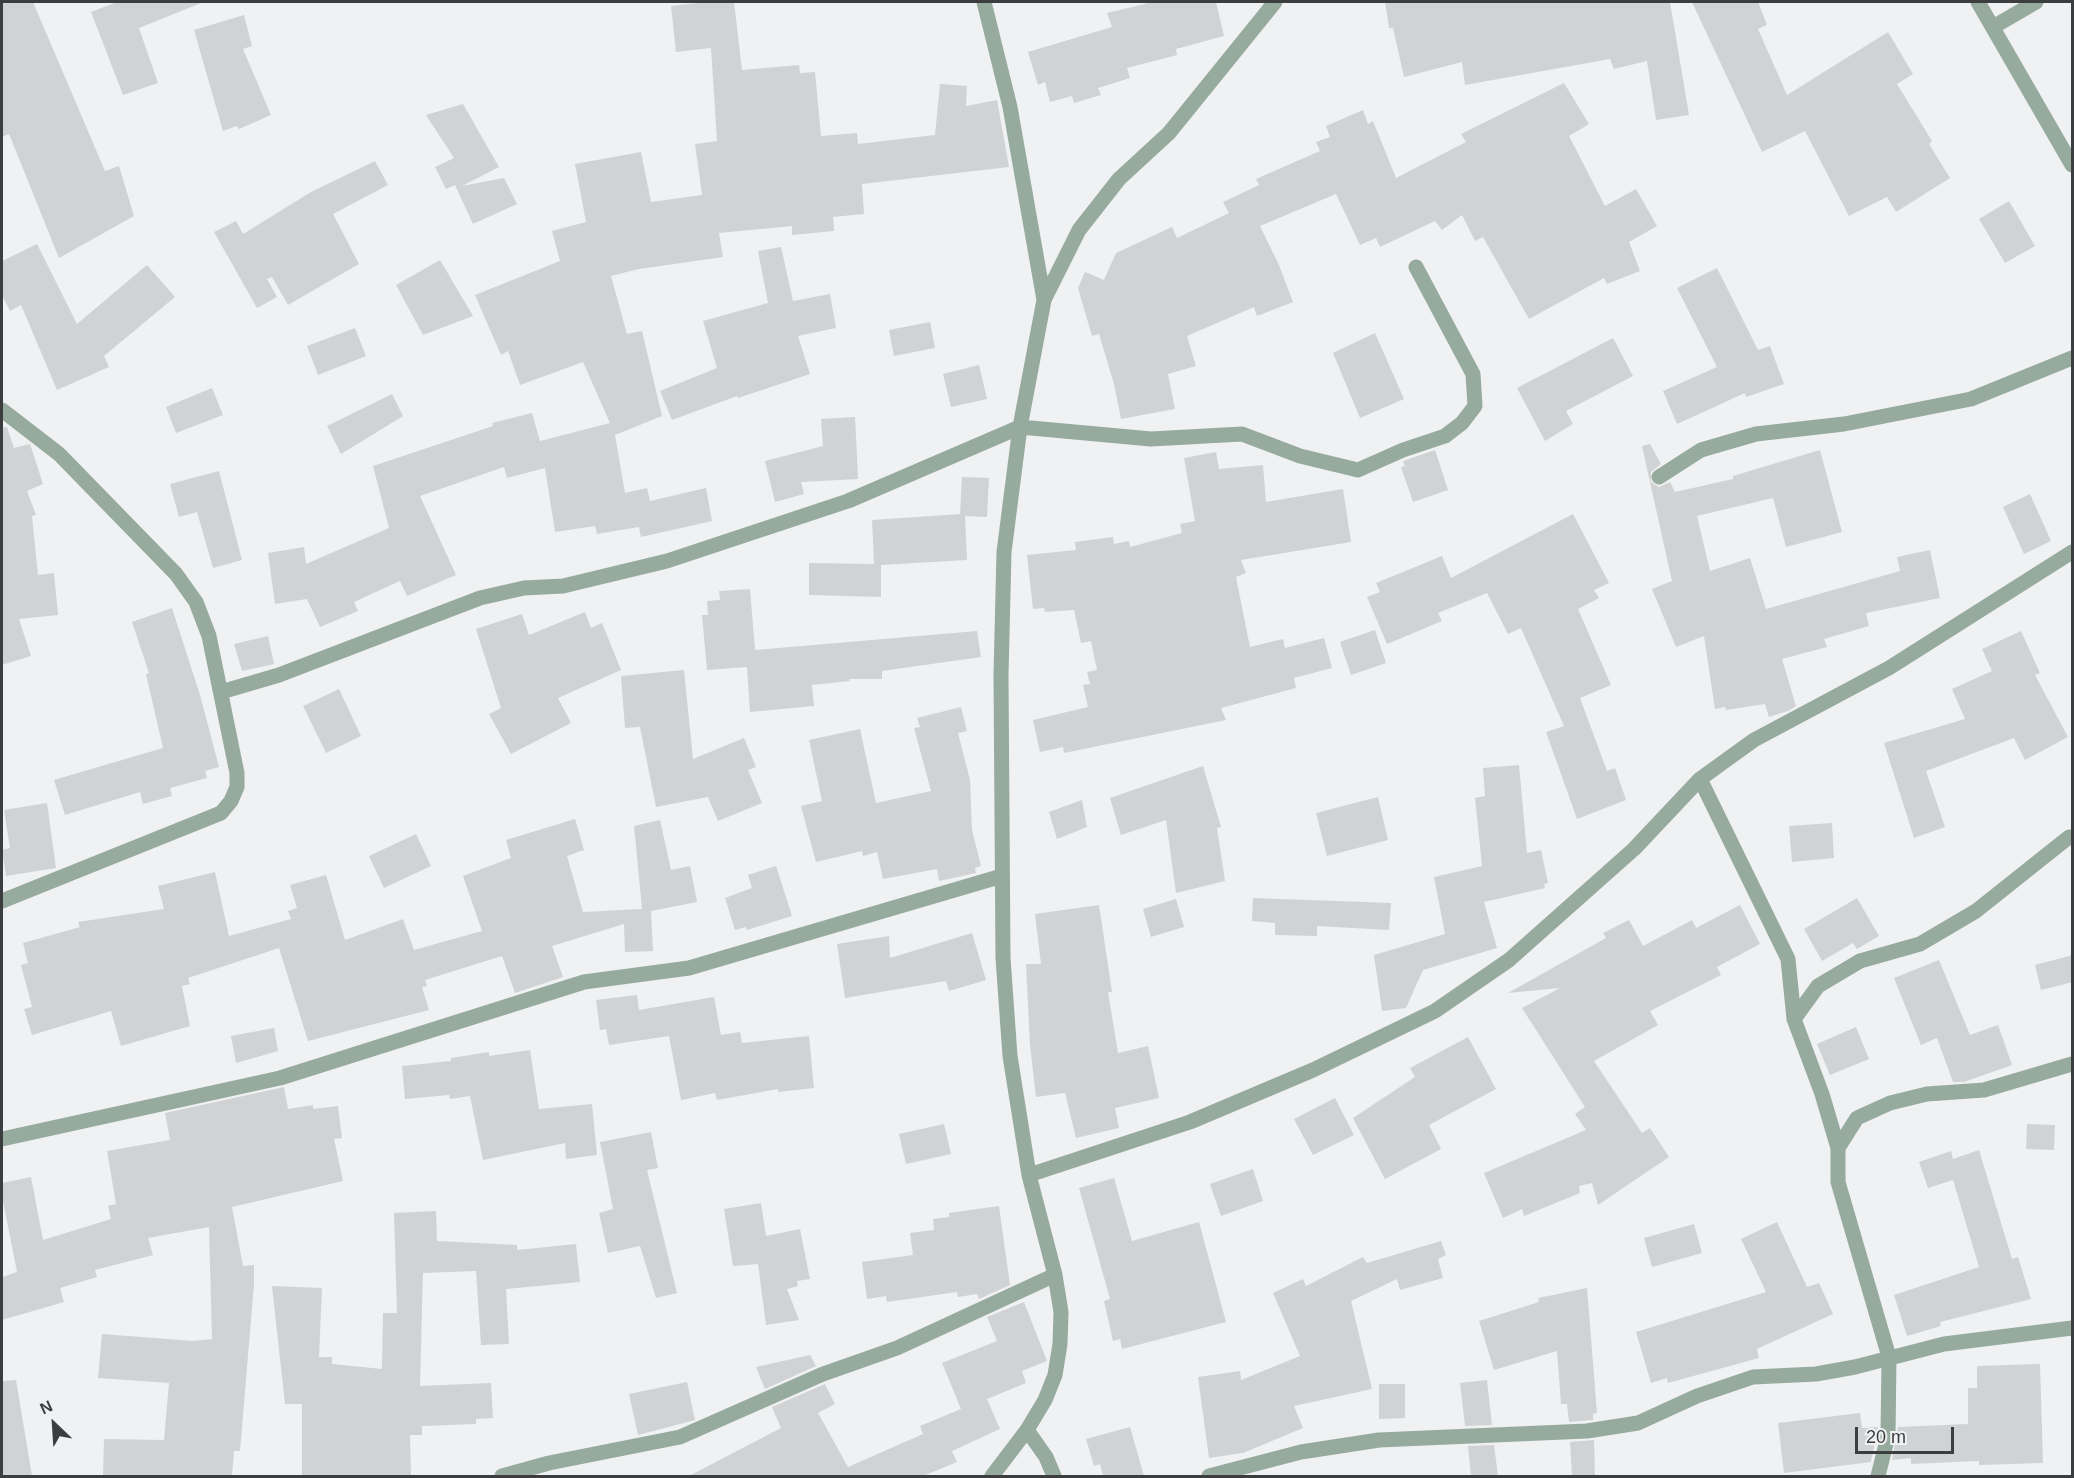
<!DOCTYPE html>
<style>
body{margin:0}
#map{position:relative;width:2074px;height:1478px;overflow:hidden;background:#f0f1f3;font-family:Helvetica,sans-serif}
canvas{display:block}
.frame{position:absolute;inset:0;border:3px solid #3c3d3e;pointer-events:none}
.north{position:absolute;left:24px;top:1394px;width:60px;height:60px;-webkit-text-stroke:4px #f0f1f3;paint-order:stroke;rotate:335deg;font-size:16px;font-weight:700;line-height:24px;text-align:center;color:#3c3d3e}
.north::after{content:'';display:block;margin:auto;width:21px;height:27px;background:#3c3d3e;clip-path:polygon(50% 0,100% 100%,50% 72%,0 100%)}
.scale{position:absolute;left:1855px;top:1427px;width:99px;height:27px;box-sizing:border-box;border:3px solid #3c3d3e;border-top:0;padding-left:8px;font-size:18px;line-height:21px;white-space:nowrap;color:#3c3d3e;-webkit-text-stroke:4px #f0f1f3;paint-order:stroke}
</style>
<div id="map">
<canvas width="2074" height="1478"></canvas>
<div class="frame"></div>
<div class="north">N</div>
<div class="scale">20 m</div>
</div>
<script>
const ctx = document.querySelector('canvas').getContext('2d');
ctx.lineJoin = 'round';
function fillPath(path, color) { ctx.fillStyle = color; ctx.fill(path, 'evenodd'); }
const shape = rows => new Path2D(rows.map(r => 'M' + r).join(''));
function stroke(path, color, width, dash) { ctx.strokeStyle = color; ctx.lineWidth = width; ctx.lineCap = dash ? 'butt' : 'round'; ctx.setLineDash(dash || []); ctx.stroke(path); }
fillPath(shape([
 [2,2,33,2,105,171,119,166,134,216,59,258,9,134,2,137],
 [117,2,201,3,139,28,158,83,123,95,91,12],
 [707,2,734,2,742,70,799,65,800,73,815,72,821,136,857,133,858,144,935,135,940,84,967,86,966,106,997,100,1009,167,862,184,864,214,833,217,834,231,792,235,792,226,719,233,723,257,639,269,611,276,627,334,642,331,662,416,615,435,625,493,647,488,650,501,706,488,712,521,641,537,639,527,597,534,595,526,555,532,545,468,507,478,504,467,420,496,456,575,407,596,400,581,354,602,358,611,320,627,307,599,275,604,268,553,304,547,306,564,389,528,373,466,493,426,492,423,532,413,540,441,610,423,583,362,520,385,508,351,501,355,475,295,560,261,552,231,586,222,575,164,641,152,651,202,702,195,695,144,717,141,711,48,676,52,671,6],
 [1153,2,1216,2,1224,36,1176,49,1177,55,1127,68,1130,78,1098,88,1101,95,1074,103,1072,96,1050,102,1045,82,1038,85,1028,52,1112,27,1107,13],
 [1385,2,1670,2,1689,115,1656,120,1647,61,1614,69,1610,59,1465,85,1462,62,1404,77,1393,28,1389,28],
 [1692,2,1758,2,1767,25,1758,29,1787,95,1888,32,1913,74,1897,84,1932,141,1929,144,1950,178,1896,212,1887,197,1849,216,1805,131,1762,152],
 [244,15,252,46,243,49,271,115,239,129,237,126,223,131,194,30],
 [1564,83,1589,124,1569,136,1605,206,1636,189,1657,226,1629,242,1640,271,1607,284,1604,278,1529,319,1483,237,1475,241,1462,215,1442,230,1435,221,1380,247,1376,238,1360,245,1336,194,1260,226,1279,265,1293,302,1257,316,1254,307,1187,336,1196,366,1168,374,1175,409,1121,419,1114,384,1099,334,1092,336,1078,288,1085,272,1104,280,1116,253,1172,227,1177,238,1229,213,1223,202,1259,185,1256,179,1320,151,1316,142,1330,137,1326,126,1363,110,1368,124,1373,121,1396,178,1466,142,1461,134],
 [463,104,499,167,462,186,504,178,517,204,473,224,455,185,446,189,435,167,454,158,426,115],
 [375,161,388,185,333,214,359,264,288,305,272,277,267,279,277,297,257,308,214,232,236,221,243,234,311,192],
 [2009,201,2035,246,2005,263,1979,219],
 [37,244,77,324,147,265,175,297,104,356,109,367,57,390,21,305,10,311,2,295,2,261],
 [781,247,793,301,830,294,836,328,798,336,810,374,738,398,737,396,672,420,660,391,717,368,703,321,768,303,758,251],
 [440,260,473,316,423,335,396,285],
 [1717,268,1758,350,1770,346,1784,384,1746,397,1745,393,1677,424,1663,391,1717,367,1677,288],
 [930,322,935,348,894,356,889,330],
 [355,328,366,356,318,375,307,346],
 [1375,333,1404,399,1360,418,1333,353],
 [1613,338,1633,376,1566,411,1573,424,1545,441,1517,388],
 [979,365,987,399,951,407,943,374],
 [212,388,223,415,176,433,166,407],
 [392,394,403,416,341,454,327,426],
 [855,417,858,479,801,482,804,494,775,502,765,461,823,446,821,419],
 [7,427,14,448,30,444,43,484,27,491,36,515,32,516,38,575,54,573,58,615,19,619,31,656,2,665,2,428],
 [1650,444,1661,464,1651,472,1651,482,1659,487,1670,482,1675,492,1733,479,1733,476,1820,450,1842,532,1786,547,1773,498,1697,516,1710,571,1750,558,1766,609,1900,571,1897,557,1930,550,1940,598,1866,613,1869,626,1824,639,1827,647,1782,659,1796,706,1788,711,1769,717,1765,704,1726,710,1725,707,1715,709,1704,636,1676,647,1652,589,1672,581,1642,446],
 [1435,450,1448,490,1413,502,1401,467,1405,466,1403,461],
 [1216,452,1219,469,1263,465,1266,502,1343,489,1351,542,1241,560,1246,573,1236,577,1250,647,1283,639,1285,648,1324,638,1332,668,1294,678,1296,688,1221,708,1226,720,1064,753,1063,747,1040,752,1033,720,1088,707,1083,685,1090,684,1087,672,1097,670,1091,641,1081,643,1074,610,1045,612,1044,608,1033,609,1027,555,1076,550,1075,542,1113,537,1114,544,1129,541,1130,547,1182,533,1180,524,1195,521,1184,458],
 [219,471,242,560,213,568,197,512,179,517,170,484],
 [962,477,989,478,987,517,965,516,967,560,881,565,881,597,809,595,809,563,874,564,872,520,960,514],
 [2030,494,2051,541,2024,554,2003,507],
 [1573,514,1609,583,1594,590,1599,598,1578,609,1611,685,1580,698,1607,771,1615,768,1626,800,1577,819,1546,732,1564,726,1521,628,1508,634,1487,593,1438,613,1442,621,1387,644,1367,597,1380,592,1376,583,1442,556,1451,578],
 [750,589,755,650,977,631,981,657,882,671,882,679,849,679,850,681,812,685,814,706,750,712,747,667,707,670,702,615,708,615,707,601,720,600,719,591],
 [172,608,200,695,219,767,205,771,207,778,170,788,172,796,143,804,140,792,65,815,54,780,163,748,146,674,149,673,132,622],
 [585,612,591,628,602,623,621,670,558,698,571,723,511,754,489,714,501,708,476,629,522,614,529,635],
 [1375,630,1386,663,1351,675,1340,642],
 [2021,631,2040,673,2035,675,2068,737,2025,760,2014,738,1926,771,1945,827,1914,838,1884,743,1965,719,1952,689,1992,671,1982,649],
 [268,636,274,664,242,671,234,644],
 [684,670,693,759,744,738,756,767,748,770,762,803,718,821,708,797,656,807,640,727,625,728,621,676],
 [339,689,361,736,326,753,303,706],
 [961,707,967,731,958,733,970,780,972,830,981,866,975,868,976,873,939,881,937,869,883,879,877,852,863,856,862,851,816,862,801,806,822,801,809,740,860,729,876,803,931,791,914,728,920,727,917,718],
 [1519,765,1527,853,1541,850,1548,883,1544,884,1545,888,1484,902,1497,948,1423,970,1406,1008,1382,1011,1374,955,1445,934,1434,877,1482,866,1475,798,1485,796,1483,768],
 [1203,766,1221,827,1217,828,1225,881,1176,893,1166,820,1121,835,1110,798],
 [1378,797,1388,840,1327,856,1316,813],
 [1082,800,1087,827,1057,839,1049,812],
 [47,803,56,868,6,876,2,850,10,848,4,810],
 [575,819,584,850,567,856,583,912,642,909,634,826,660,820,671,870,690,866,697,902,651,911,653,951,625,952,624,924,552,946,563,977,515,993,502,956,425,980,427,986,422,987,429,1010,308,1041,279,948,188,978,190,984,182,986,190,1026,121,1046,111,1011,32,1035,24,1009,32,1007,21,965,28,963,23,943,80,927,78,922,164,909,158,886,215,872,229,936,291,919,288,911,297,908,290,885,326,875,345,940,403,919,414,950,482,931,463,876,511,858,506,840],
 [1832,823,1834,858,1792,862,1789,826],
 [416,834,431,866,384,888,369,856],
 [776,866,792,916,747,930,746,927,735,930,725,898,752,888,748,875],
 [1253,898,1391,903,1389,930,1317,926,1317,936,1275,935,1275,923,1252,921],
 [1857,898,1879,936,1857,949,1853,943,1822,961,1804,929],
 [1176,899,1184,927,1151,937,1143,909],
 [1099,905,1112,992,1108,992,1118,1053,1148,1046,1159,1098,1115,1108,1119,1128,1076,1138,1065,1093,1036,1097,1030,1045,1026,964,1041,964,1035,914],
 [1740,905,1760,944,1717,967,1721,975,1650,1011,1658,1025,1594,1061,1642,1133,1650,1128,1669,1157,1598,1205,1592,1183,1579,1186,1580,1193,1524,1216,1522,1209,1503,1218,1484,1173,1586,1130,1575,1114,1585,1107,1522,1008,1560,988,1508,993,1606,938,1603,933,1629,920,1643,946,1692,920,1696,928],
 [972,933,986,980,949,991,946,981,845,998,837,944,889,936,890,958],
 [2073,955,2073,982,2041,990,2035,965],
 [1939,960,1970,1035,1998,1025,2012,1065,1964,1082,1953,1082,1937,1038,1921,1045,1894,978],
 [637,995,639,1010,714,997,721,1035,740,1032,742,1043,809,1036,814,1088,778,1092,778,1089,717,1100,715,1093,681,1100,669,1036,609,1045,606,1029,600,1030,596,1000],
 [1856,1027,1869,1059,1830,1075,1817,1044],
 [274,1028,278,1051,236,1063,231,1036],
 [1468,1037,1496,1089,1429,1125,1441,1149,1385,1179,1353,1118,1415,1077,1410,1068],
 [530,1050,539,1109,592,1104,597,1155,566,1159,565,1143,483,1160,470,1096,450,1099,449,1095,405,1099,402,1066,451,1061,451,1058,489,1052,489,1056],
 [284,1087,288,1109,313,1105,313,1109,338,1106,342,1138,334,1139,343,1181,232,1207,243,1266,254,1265,254,1284,240,1451,234,1451,232,1476,103,1476,104,1439,164,1440,169,1383,98,1378,102,1334,193,1341,212,1339,209,1227,148,1238,153,1255,95,1270,97,1277,60,1288,64,1302,2,1320,2,1277,17,1272,2,1196,2,1183,31,1177,43,1240,111,1219,108,1206,116,1204,107,1151,170,1140,165,1113],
 [1335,1098,1354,1135,1313,1155,1294,1119],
 [944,1124,951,1154,906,1164,899,1134],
 [2027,1124,2055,1125,2054,1150,2026,1149],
 [651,1132,658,1168,647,1170,677,1293,656,1298,640,1246,608,1253,599,1213,613,1209,600,1142],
 [1979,1150,2012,1259,2018,1257,2031,1299,1940,1322,1941,1326,1907,1336,1894,1295,1979,1267,1953,1180,1928,1188,1919,1162,1951,1151,1953,1159],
 [1253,1169,1263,1201,1221,1216,1210,1184],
 [1114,1178,1132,1241,1199,1222,1226,1322,1122,1349,1120,1339,1113,1341,1104,1301,1110,1299,1079,1188],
 [761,1203,766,1236,800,1229,810,1279,797,1281,798,1286,787,1289,799,1320,766,1325,758,1264,733,1266,724,1209],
 [999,1206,1010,1285,979,1299,977,1294,958,1297,957,1292,887,1302,886,1296,867,1299,862,1262,913,1255,910,1233,934,1230,933,1219,949,1217,949,1213],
 [436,1211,437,1241,517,1245,517,1250,576,1244,580,1282,506,1289,509,1344,481,1345,476,1271,423,1273,420,1386,491,1383,493,1418,476,1419,476,1424,422,1426,422,1435,410,1435,411,1476,302,1476,302,1404,285,1404,272,1286,322,1288,319,1357,332,1357,332,1364,382,1369,383,1313,397,1313,394,1213],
 [1777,1222,1807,1287,1819,1283,1833,1314,1757,1349,1759,1358,1668,1383,1667,1378,1651,1383,1636,1332,1766,1292,1741,1239],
 [1694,1224,1702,1253,1652,1267,1644,1238],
 [1441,1241,1446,1255,1438,1259,1443,1278,1400,1290,1397,1279,1351,1301,1372,1389,1294,1406,1303,1428,1243,1453,1209,1458,1198,1377,1240,1371,1241,1380,1300,1356,1273,1293,1303,1279,1306,1286,1363,1257,1367,1263],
 [1587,1288,1597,1413,1593,1414,1593,1420,1569,1422,1567,1404,1561,1404,1557,1351,1494,1370,1479,1321,1539,1302,1538,1298],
 [1024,1302,1047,1361,1022,1371,1026,1383,987,1399,1000,1429,952,1451,957,1462,923,1476,689,1476,781,1428,772,1407,825,1384,835,1404,818,1413,848,1467,923,1434,920,1426,961,1409,942,1363,997,1341,987,1317],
 [810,1355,816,1366,765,1389,756,1367],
 [2040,1364,2043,1463,1979,1465,1979,1461,1911,1464,1911,1458,1892,1460,1898,1427,1968,1424,1968,1388,1977,1388,1977,1366],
 [16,1380,32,1476,2,1476,2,1381],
 [1487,1380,1492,1425,1465,1426,1460,1383],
 [687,1382,695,1420,638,1435,629,1394],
 [1379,1384,1405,1384,1405,1418,1379,1419],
 [1860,1413,1862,1428,1878,1427,1871,1462,1784,1473,1778,1423],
 [1130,1427,1144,1476,1103,1476,1100,1464,1094,1466,1086,1439],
 [1594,1440,1595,1476,1572,1476,1570,1442],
 [1494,1445,1498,1476,1471,1476,1468,1446]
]), '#d1d2d4');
stroke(shape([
 [984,2,1010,107,1044,300],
 [1993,27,2036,2],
 [2,410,59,454,176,574,196,602,209,636,237,773,237,787,231,801,221,813,2,901],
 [1659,477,1701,450,1756,434,1844,424,1971,399,2072,358],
 [221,692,279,675,480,598,524,588,563,586,667,561,848,501,1020,427,1151,439,1242,434,1300,456,1358,470,1403,450,1445,436,1462,423,1475,406,1473,374,1416,267],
 [1700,779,1788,959,1794,1019,1822,1094,1838,1148],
 [1794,1019,1818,986,1860,961,1920,944,1976,911,2069,837],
 [2,1139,280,1078,584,982,689,968,1002,876],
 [1029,1175,1190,1122,1313,1070,1435,1011,1509,960,1634,849,1700,779,1754,740,1889,668,2072,552],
 [1027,1430,1046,1457,1054,1476],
 [502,1476,549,1463,680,1437,823,1374,897,1348,1055,1275],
 [992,1476,1027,1430,1045,1400,1055,1375,1060,1344,1061,1312,1055,1275,1029,1175,1010,1056,1003,958,1001,675,1004,552,1020,427,1044,300,1079,230,1119,179,1169,133,1275,2],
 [1209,1476,1301,1452,1379,1440,1587,1431,1638,1423,1697,1396,1753,1377,1816,1374,1855,1367,1944,1344,2072,1328],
 [1878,1476,1888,1436,1889,1357,1838,1182,1838,1148,1857,1118,1890,1103,1927,1094,1984,1090,2072,1064]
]), '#96aa9e', 15);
stroke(shape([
 [1978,2,2072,165]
]), '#96aa9e', 15);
</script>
